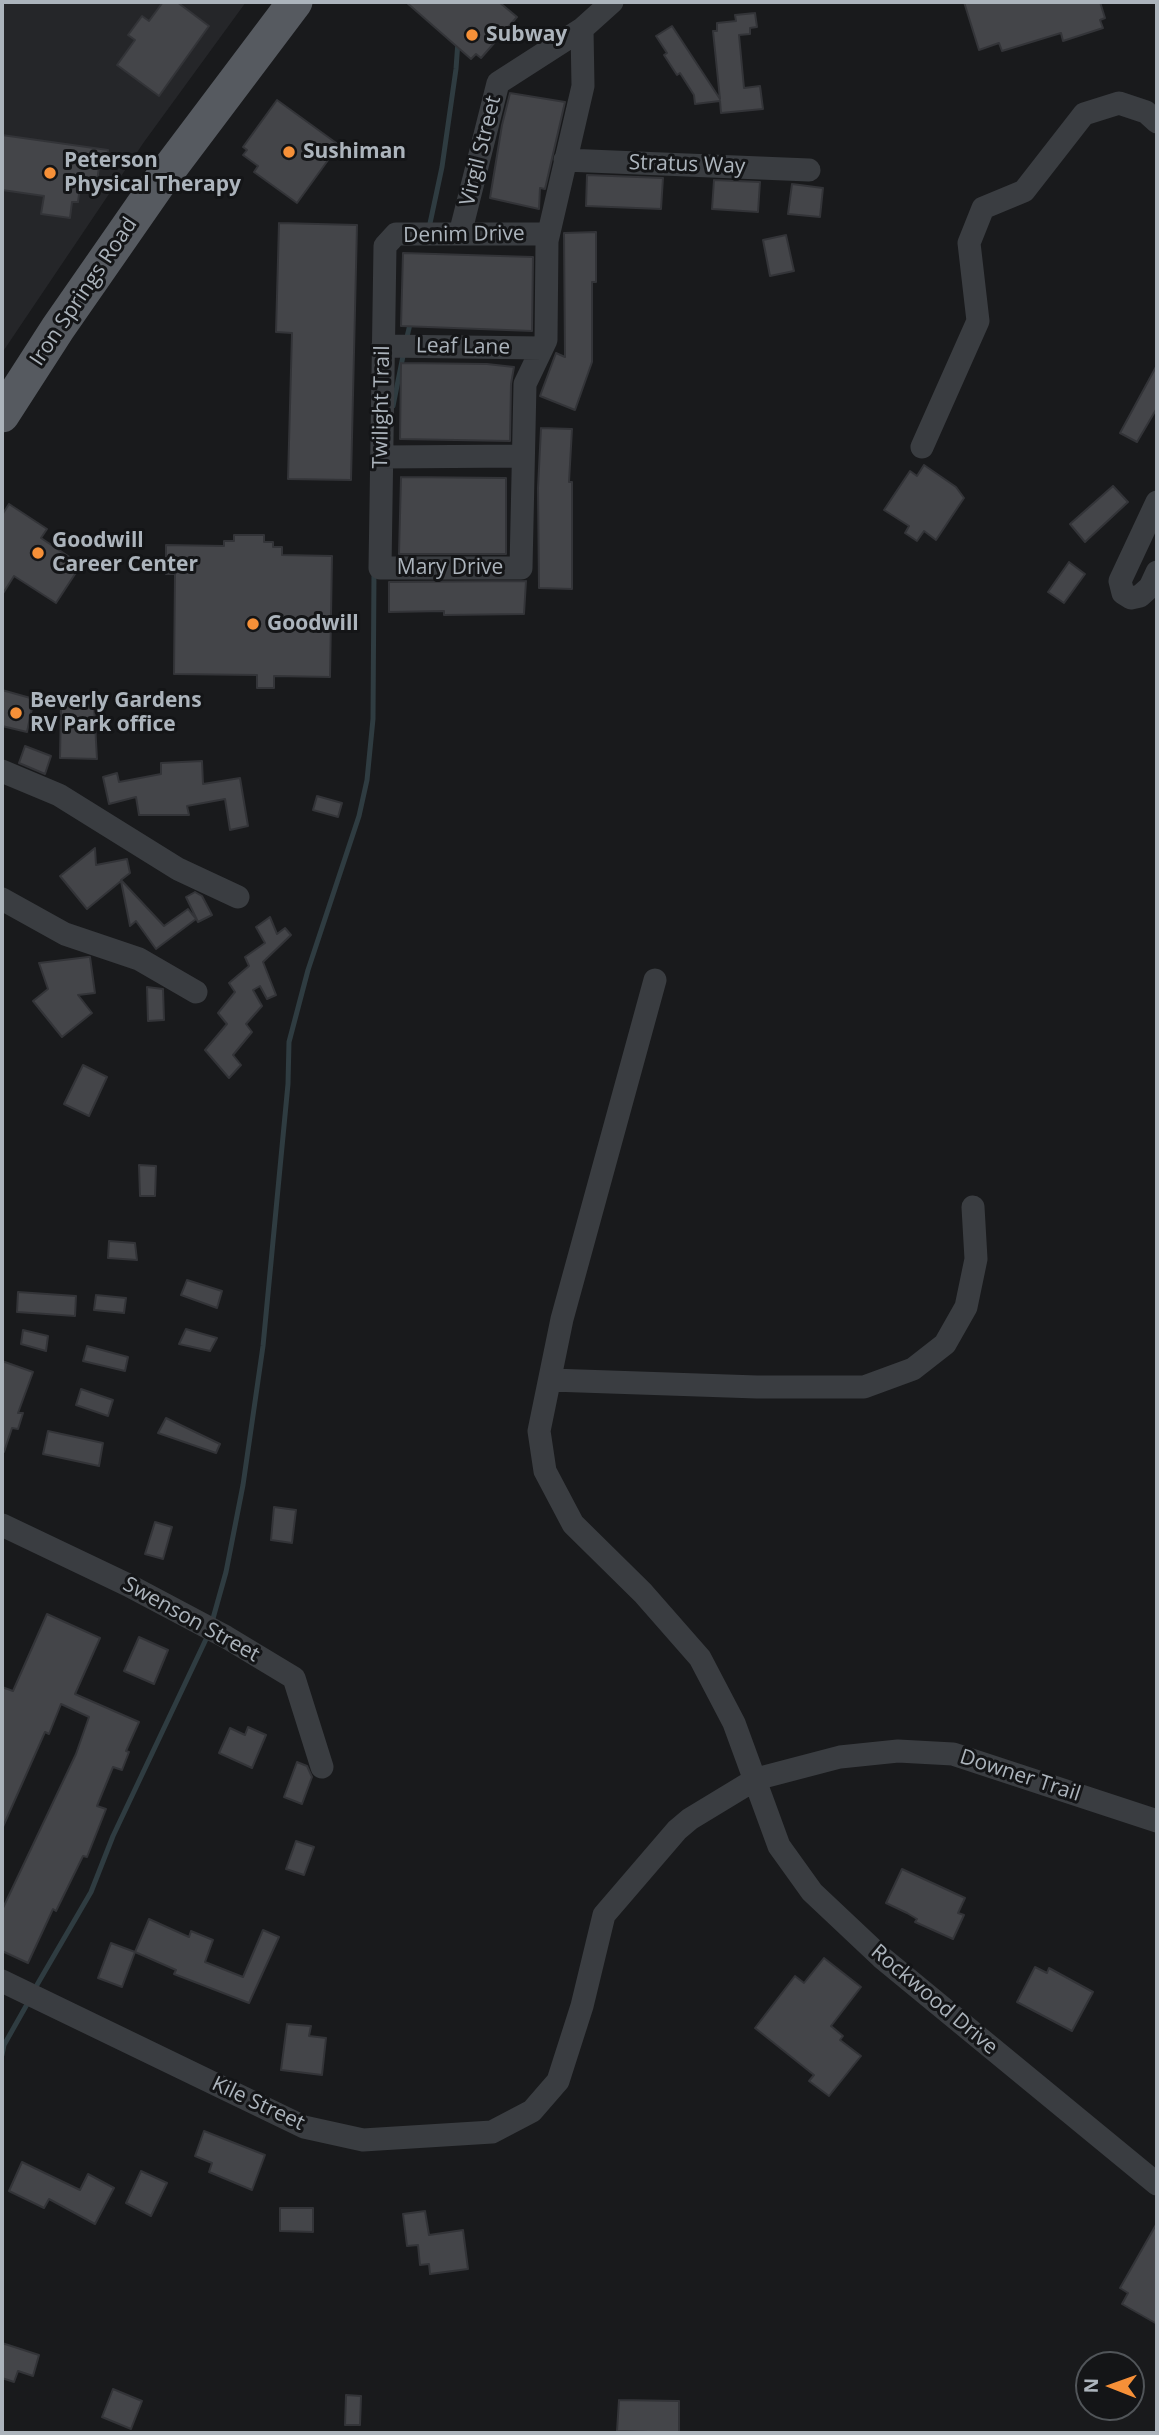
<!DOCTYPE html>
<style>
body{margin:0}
#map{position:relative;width:1159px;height:2435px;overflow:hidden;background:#191a1c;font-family:"Open Sans",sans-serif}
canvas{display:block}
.frame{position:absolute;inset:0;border:4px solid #acb4bc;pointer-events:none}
.north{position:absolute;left:1075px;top:2351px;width:70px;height:70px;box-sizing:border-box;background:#141517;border:2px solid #515559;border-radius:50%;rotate:271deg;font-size:19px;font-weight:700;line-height:28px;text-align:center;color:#acb4bc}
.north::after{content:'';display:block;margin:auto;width:24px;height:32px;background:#f69038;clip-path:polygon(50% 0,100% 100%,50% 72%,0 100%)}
</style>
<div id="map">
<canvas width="1159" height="2435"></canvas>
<div class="frame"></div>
<div class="north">N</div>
</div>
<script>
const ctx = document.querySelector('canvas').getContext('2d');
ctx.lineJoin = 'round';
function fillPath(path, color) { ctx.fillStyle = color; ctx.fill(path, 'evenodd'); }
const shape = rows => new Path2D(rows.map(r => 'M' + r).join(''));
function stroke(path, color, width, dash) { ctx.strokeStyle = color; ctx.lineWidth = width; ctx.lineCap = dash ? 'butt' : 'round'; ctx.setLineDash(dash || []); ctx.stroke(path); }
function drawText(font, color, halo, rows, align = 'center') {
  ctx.font = font + ' "Open Sans",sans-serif'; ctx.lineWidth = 6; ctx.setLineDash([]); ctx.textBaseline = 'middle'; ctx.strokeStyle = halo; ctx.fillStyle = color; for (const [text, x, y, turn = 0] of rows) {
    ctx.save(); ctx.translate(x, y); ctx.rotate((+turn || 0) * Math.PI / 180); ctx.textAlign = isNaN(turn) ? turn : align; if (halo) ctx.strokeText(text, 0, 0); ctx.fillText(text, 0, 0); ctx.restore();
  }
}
fillPath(shape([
 [2,2,246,2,144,142,2,353]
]), '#252629');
stroke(shape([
 [429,228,442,167,456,69,458,41],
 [406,341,411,320],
 [393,406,404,351],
 [212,1622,226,1572,243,1485,263,1346,288,1084,289,1042,308,970,359,816,367,780,373,719,374,572],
 [34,1990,91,1892,113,1836,208,1635],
 [2,2055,4,2045,30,1999]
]), '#2f3c41', 5);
const building = shape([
 [163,2,177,2,209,26,159,96,117,65,135,40,128,35,142,16,149,21,163,2],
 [406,2,499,2,517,17,481,58,476,54,471,59,406,2],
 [964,2,1100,2,1105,18,1100,20,1103,28,1063,41,1061,33,1002,51,999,43,979,50,964,2],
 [755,13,757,27,750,28,750,34,739,35,744,88,760,86,763,109,721,113,720,101,695,104,694,95,680,73,677,75,664,55,667,53,656,36,672,26,720,99,713,31,717,31,717,23,736,21,735,15,755,13],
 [510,93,565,102,545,189,540,188,539,209,490,198,502,125,510,93],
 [277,100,339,145,297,203,254,172,258,166,243,155,247,150,243,147,277,100],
 [2,135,108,150,106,166,99,167,97,182,81,180,78,202,72,202,70,218,41,214,44,196,2,190,2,135],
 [587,175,663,178,661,209,586,206,587,175],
 [714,180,760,182,758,212,712,209,714,180],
 [792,184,823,188,820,217,788,214,792,184],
 [279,223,357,225,351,480,288,479,292,333,276,332,279,223],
 [596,232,596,282,592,282,592,362,575,410,540,396,556,353,565,357,564,233,596,232],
 [786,235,794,271,770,276,763,240,786,235],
 [403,253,533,257,532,331,401,326,403,253],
 [401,363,487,364,514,367,511,384,510,441,400,439,401,363],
 [1157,365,1157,408,1137,442,1120,433,1157,365],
 [541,428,572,429,569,482,572,482,572,589,539,588,538,488,541,428],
 [924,465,956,487,964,498,936,540,924,531,917,541,905,533,909,526,884,510,910,471,917,476,924,465],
 [401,477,506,478,506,554,399,554,401,477],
 [1113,486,1128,502,1085,542,1070,524,1113,486],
 [9,504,47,529,41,538,74,560,70,566,77,571,56,603,14,576,2,595,2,515,9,504],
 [234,535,264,535,264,542,273,542,273,547,282,547,282,555,332,556,330,677,274,676,274,688,257,688,257,675,174,674,175,574,166,574,166,545,224,546,224,541,234,541,234,535],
 [1069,562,1085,574,1064,603,1048,592,1069,562],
 [526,581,524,614,444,615,444,611,389,612,389,582,526,581],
 [2,690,34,699,27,732,2,726,2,690],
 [61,704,94,706,97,759,60,758,61,704],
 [25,746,51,756,45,774,19,763,25,746],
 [202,761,203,784,240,778,248,826,230,830,225,799,187,806,189,815,139,815,136,797,109,804,103,777,117,773,119,782,161,774,161,763,202,761],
 [317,796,342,803,338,817,313,810,317,796],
 [95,848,96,865,127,859,130,873,121,880,164,926,188,909,196,919,156,949,136,921,130,926,121,881,87,909,60,876,95,848],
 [195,892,202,896,212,915,198,922,186,897,195,892],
 [270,917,277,934,285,928,291,935,263,962,276,995,267,999,260,986,253,990,262,1006,246,1024,252,1032,233,1055,241,1065,229,1078,205,1050,227,1024,218,1013,235,992,229,983,249,966,245,957,265,943,256,927,270,917],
 [88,957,90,957,95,993,78,995,92,1013,62,1037,33,1001,48,989,39,963,88,957],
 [147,987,163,989,164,1020,148,1021,147,987],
 [83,1065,107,1077,89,1116,64,1104,83,1065],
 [139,1165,156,1166,155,1196,140,1196,139,1165],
 [109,1241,135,1243,137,1260,108,1258,109,1241],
 [187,1280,222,1291,217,1308,181,1295,187,1280],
 [18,1292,76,1296,75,1316,17,1312,18,1292],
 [96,1295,126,1298,124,1313,94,1310,96,1295],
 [186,1329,217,1338,210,1351,179,1344,186,1329],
 [23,1330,48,1336,46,1351,21,1344,23,1330],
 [87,1346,128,1357,125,1371,83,1361,87,1346],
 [2,1361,33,1372,18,1413,23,1413,18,1429,12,1428,4,1452,2,1452,2,1361],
 [81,1389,113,1400,108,1416,76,1405,81,1389],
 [166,1418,220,1444,216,1453,158,1433,166,1418],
 [48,1431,103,1443,99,1466,43,1454,48,1431],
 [274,1507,296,1510,292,1543,271,1540,274,1507],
 [155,1522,172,1527,163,1559,145,1554,155,1522],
 [47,1614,100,1638,75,1694,139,1722,126,1751,129,1752,122,1770,113,1767,97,1806,106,1809,87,1857,83,1856,56,1911,53,1909,28,1963,2,1951,2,1910,76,1754,89,1717,61,1704,49,1734,45,1732,2,1829,2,1687,13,1691,47,1614],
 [139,1637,168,1650,154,1684,124,1671,139,1637],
 [248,1727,266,1735,252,1768,219,1753,230,1728,245,1735,248,1727],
 [297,1762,307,1766,312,1777,302,1804,284,1797,297,1762],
 [296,1841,314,1847,304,1875,286,1869,296,1841],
 [902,1869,965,1898,958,1913,964,1915,953,1939,915,1922,917,1919,907,1913,886,1903,902,1869],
 [149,1919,189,1937,191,1931,213,1940,205,1962,243,1977,263,1930,279,1937,249,2003,174,1974,176,1970,135,1952,149,1919],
 [111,1943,135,1952,122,1987,98,1978,111,1943],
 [824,1958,861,1987,831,2026,843,2036,840,2040,861,2056,829,2096,809,2081,814,2075,755,2028,795,1976,804,1983,824,1958],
 [1035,1967,1047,1973,1049,1968,1093,1992,1072,2031,1017,2002,1035,1967],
 [287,2024,311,2026,309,2036,326,2038,322,2075,281,2070,287,2024],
 [204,2131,265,2155,252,2190,209,2172,212,2163,195,2156,204,2131],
 [22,2162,80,2190,88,2174,114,2188,95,2224,49,2199,44,2208,9,2191,22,2162],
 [141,2171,167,2183,151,2216,126,2203,141,2171],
 [280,2208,313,2208,313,2232,280,2231,280,2208],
 [425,2211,429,2235,463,2230,468,2269,430,2274,429,2264,420,2265,418,2245,407,2246,403,2214,425,2211],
 [1157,2223,1157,2324,1122,2304,1128,2293,1120,2288,1157,2223],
 [2,2343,39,2355,33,2376,18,2371,14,2382,2,2378,2,2343],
 [113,2389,142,2401,131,2429,102,2417,113,2389],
 [346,2395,361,2396,360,2425,345,2425,346,2395],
 [619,2400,679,2401,679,2433,617,2431,619,2400]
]);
fillPath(building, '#444549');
stroke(building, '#333438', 2);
stroke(shape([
 [565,160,809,170],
 [460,234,498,83,582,29,612,2],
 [548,234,396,234,385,246,380,568,521,568,525,384,546,340,547,241,583,86,582,29],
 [383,346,542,348],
 [922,447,978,321,969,243,983,208,1024,191,1084,114,1119,103,1146,112,1157,122],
 [382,457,523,456],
 [1157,502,1120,581,1123,593,1131,598,1140,596,1150,587,1157,572],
 [2,771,59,795,178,869,238,897],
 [2,899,65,934,139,959,196,992],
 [655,980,562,1319,539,1431,545,1471,573,1524,643,1593,700,1658,734,1723,779,1846,812,1892,881,1957,1157,2184],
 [551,1380,757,1387,864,1387,913,1369,945,1344,966,1307,976,1259,973,1207],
 [2,1525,128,1585,226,1637,294,1678,322,1767],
 [2,1981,304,2127,363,2140,492,2132,532,2111,558,2081,582,2006,604,1915,677,1830,690,1819,756,1779,840,1757,898,1751,953,1754,1157,1821]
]), '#3a3d41', 23);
stroke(shape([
 [2,415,58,328,158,184,295,2]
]), '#565a60', 35);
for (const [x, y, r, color] of [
 [472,35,7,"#f69038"],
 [289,152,7,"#f69038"],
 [50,173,7,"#f69038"],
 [38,553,7,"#f69038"],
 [253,624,7,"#f69038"],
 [16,713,7,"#f69038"]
]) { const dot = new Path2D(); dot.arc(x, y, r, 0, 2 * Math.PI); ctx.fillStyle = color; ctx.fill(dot); stroke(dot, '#141517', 2.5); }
drawText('bold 21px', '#acb4bc', '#141517', [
 ["Subway",486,35],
 ["Sushiman",303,152],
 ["Peterson",64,161],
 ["Physical Therapy",64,185],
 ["Goodwill",52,541],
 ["Career Center",52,565],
 ["Goodwill",267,624],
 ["Beverly Gardens",30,701],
 ["RV Park office",30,725]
], 'left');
drawText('21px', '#acb4bc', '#141517', [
 ["Virgil Street",481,151,-76],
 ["Stratus Way",687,165,2],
 ["Denim Drive",464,235,-1],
 ["Iron Springs Road",84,292,-56],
 ["Leaf Lane",463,347,1],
 ["Twilight Trail",382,407,-89],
 ["Mary Drive",450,568],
 ["Swenson Street",191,1620,29],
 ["Downer Trail",1020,1776,18],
 ["Rockwood Drive",934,2000,40],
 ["Kile Street",258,2104,25]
]);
</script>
